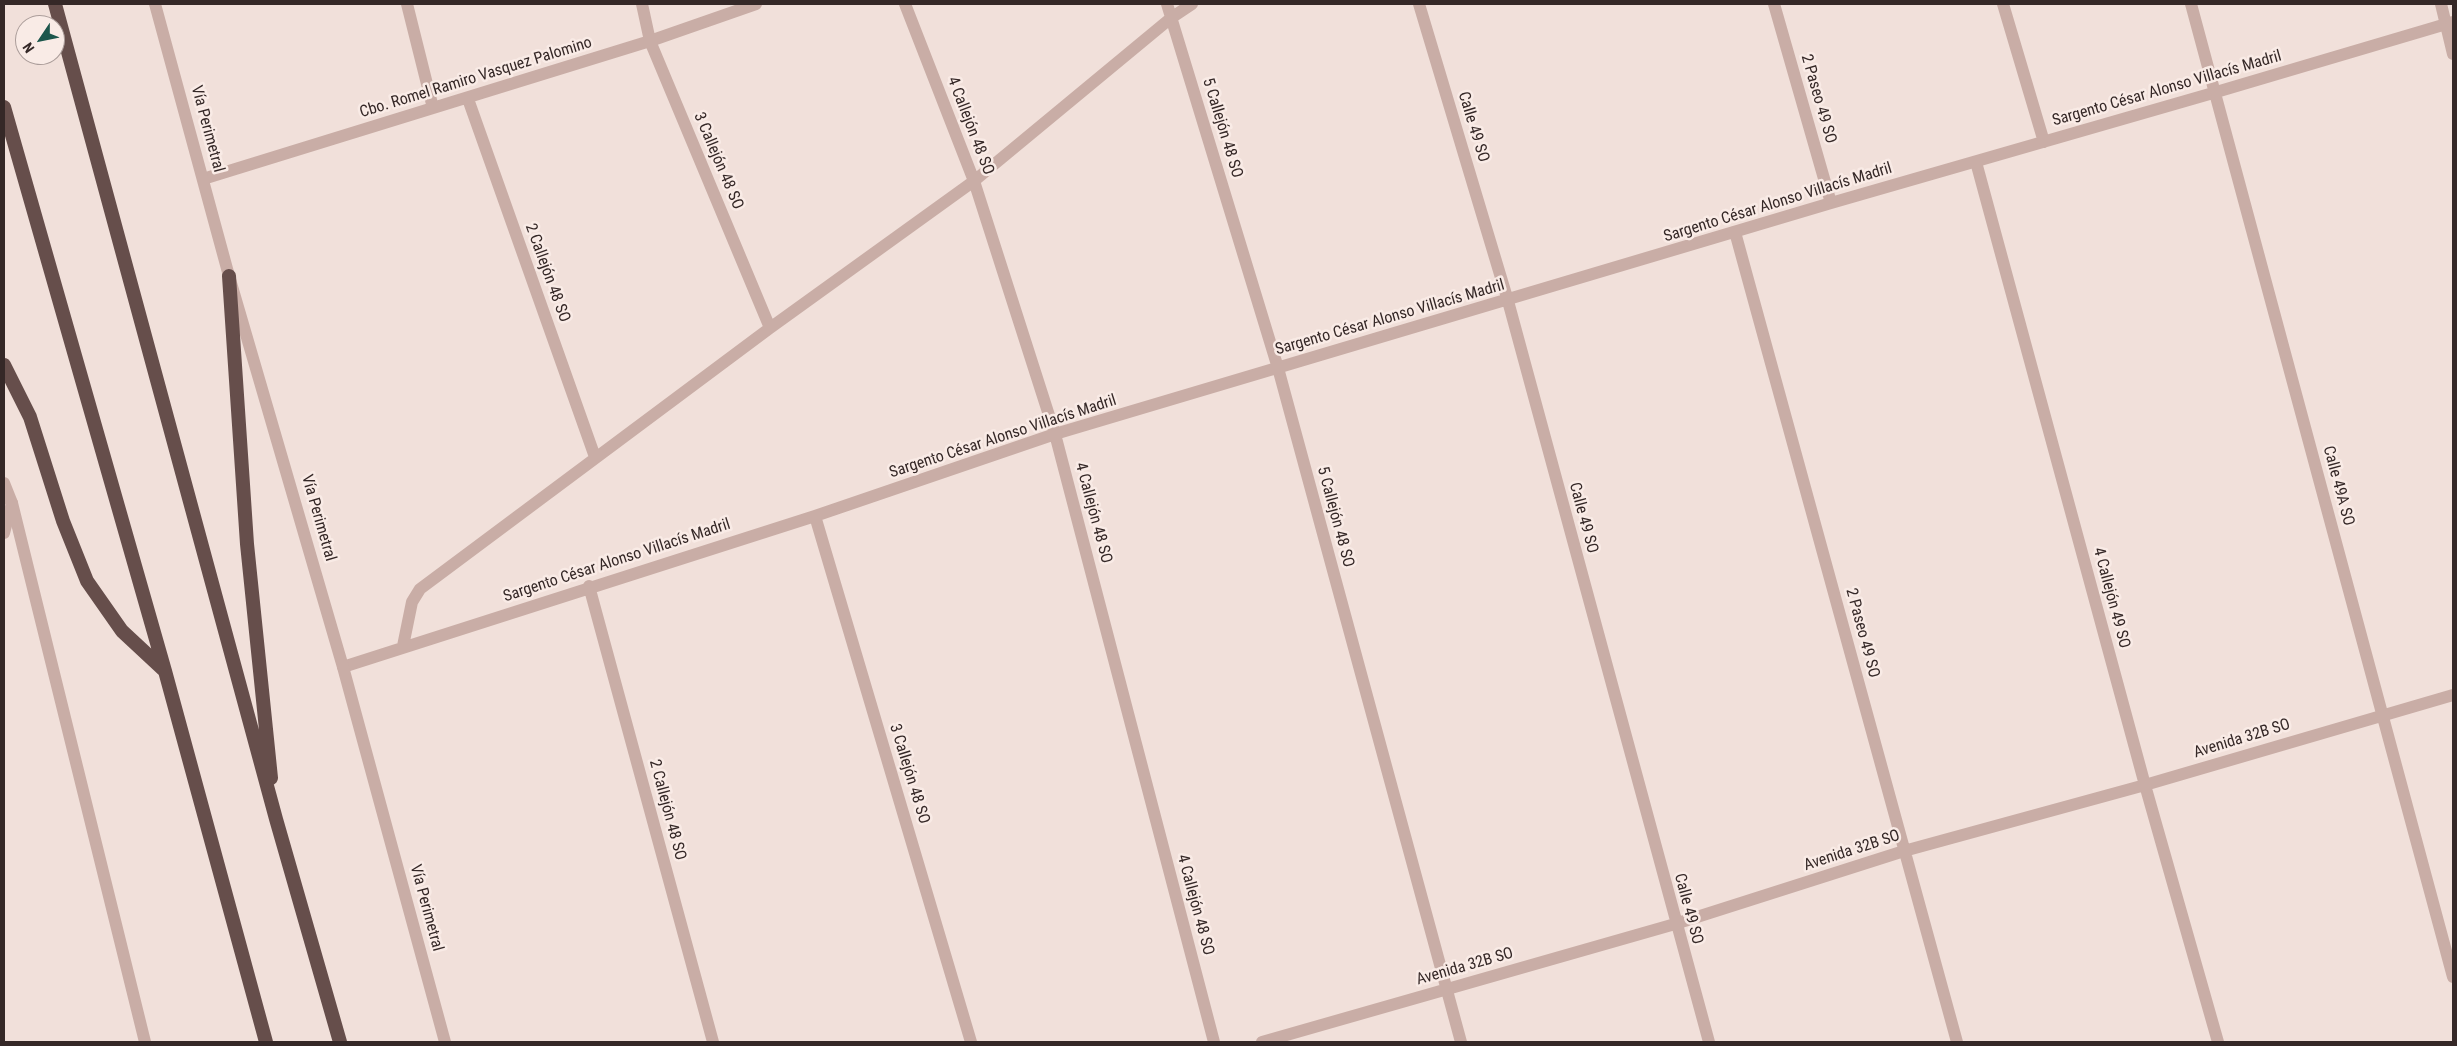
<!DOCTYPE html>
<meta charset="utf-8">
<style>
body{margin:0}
#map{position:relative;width:2457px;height:1046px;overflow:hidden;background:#f1e0da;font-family:"Roboto Condensed",sans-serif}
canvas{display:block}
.frame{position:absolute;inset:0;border:5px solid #352827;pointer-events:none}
.north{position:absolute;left:15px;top:15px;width:50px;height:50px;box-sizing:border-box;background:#f9ebe6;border:1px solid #ab9d9a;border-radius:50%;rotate:236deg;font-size:14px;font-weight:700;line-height:20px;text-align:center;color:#352827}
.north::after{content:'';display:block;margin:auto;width:18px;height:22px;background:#1d564c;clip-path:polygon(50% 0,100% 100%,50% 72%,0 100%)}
</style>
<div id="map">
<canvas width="2457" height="1046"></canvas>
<div class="frame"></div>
<div class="north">N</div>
</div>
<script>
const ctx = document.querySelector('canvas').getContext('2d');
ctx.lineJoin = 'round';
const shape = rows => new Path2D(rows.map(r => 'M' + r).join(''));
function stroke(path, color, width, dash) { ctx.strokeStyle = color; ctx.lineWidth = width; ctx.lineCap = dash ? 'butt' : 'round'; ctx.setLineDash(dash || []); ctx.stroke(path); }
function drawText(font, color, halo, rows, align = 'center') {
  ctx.font = font + ' "Roboto Condensed",sans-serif'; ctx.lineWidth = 5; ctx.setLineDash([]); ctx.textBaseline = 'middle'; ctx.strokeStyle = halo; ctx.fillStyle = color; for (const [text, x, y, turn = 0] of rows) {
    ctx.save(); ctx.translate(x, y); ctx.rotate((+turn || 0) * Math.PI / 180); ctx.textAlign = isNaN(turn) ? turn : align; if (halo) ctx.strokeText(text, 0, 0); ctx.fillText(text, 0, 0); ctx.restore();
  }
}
stroke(shape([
 [407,4,433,108],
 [642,4,650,41,770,328],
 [905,4,974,181,1055,434,1214,1042],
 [1167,4,1278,368,1461,1042],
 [1419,4,1508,301,1709,1042],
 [1774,4,1831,203],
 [2003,4,2044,142],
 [2191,4,2453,977],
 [2441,4,2453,54],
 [468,99,595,457],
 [1976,162,2145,785,2218,1042],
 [203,179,650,41,756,4],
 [1735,232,1957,1042],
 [815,516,971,1042],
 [4,533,12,503,10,501],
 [589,586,713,1042],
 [403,646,412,602,420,589,770,328,974,181,1171,18,1192,4],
 [343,667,815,516,1055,434,1831,203,2213,93,2453,22],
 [1262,1042,1675,924,1904,851,2145,785,2453,695]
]), '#c9ada6', 12);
stroke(shape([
 [155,4,229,276,343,667,445,1042],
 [4,483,12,503,145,1042]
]), '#c9ada6', 12);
stroke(shape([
 [55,4,276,819,340,1042],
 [4,107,165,671,266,1042],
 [229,276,247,544,271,778],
 [4,365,30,417,63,521,87,581,122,631,165,671]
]), '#664e4b', 14);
drawText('16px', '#352827', '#f9ebe6', [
 ["Cbo. Romel Ramiro Vasquez Palomino",476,78,-17],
 ["Sargento César Alonso Villacís Madril",2167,89,-16],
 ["2 Paseo 49 SO",1818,99,74],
 ["4 Callejón 48 SO",970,126,69],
 ["Calle 49 SO",1473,127,73],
 ["5 Callejón 48 SO",1222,128,73],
 ["Vía Perimetral",207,129,75],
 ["3 Callejón 48 SO",718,161,67],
 ["Sargento César Alonso Villacís Madril",1778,203,-17],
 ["2 Callejón 48 SO",547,273,70],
 ["Sargento César Alonso Villacís Madril",1390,318,-16],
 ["Sargento César Alonso Villacís Madril",1003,437,-18],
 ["Calle 49A SO",2338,486,75],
 ["4 Callejón 48 SO",1093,513,75],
 ["5 Callejón 48 SO",1335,517,75],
 ["Vía Perimetral",318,518,74],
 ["Calle 49 SO",1583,518,75],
 ["Sargento César Alonso Villacís Madril",617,561,-18],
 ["4 Callejón 49 SO",2111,598,75],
 ["2 Paseo 49 SO",1862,633,75],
 ["Avenida 32B SO",2242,739,-17],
 ["3 Callejón 48 SO",909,774,73],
 ["2 Callejón 48 SO",667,810,75],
 ["Avenida 32B SO",1852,851,-18],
 ["4 Callejón 48 SO",1195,905,75],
 ["Vía Perimetral",426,908,75],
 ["Calle 49 SO",1688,909,75],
 ["Avenida 32B SO",1465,967,-16]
]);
</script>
